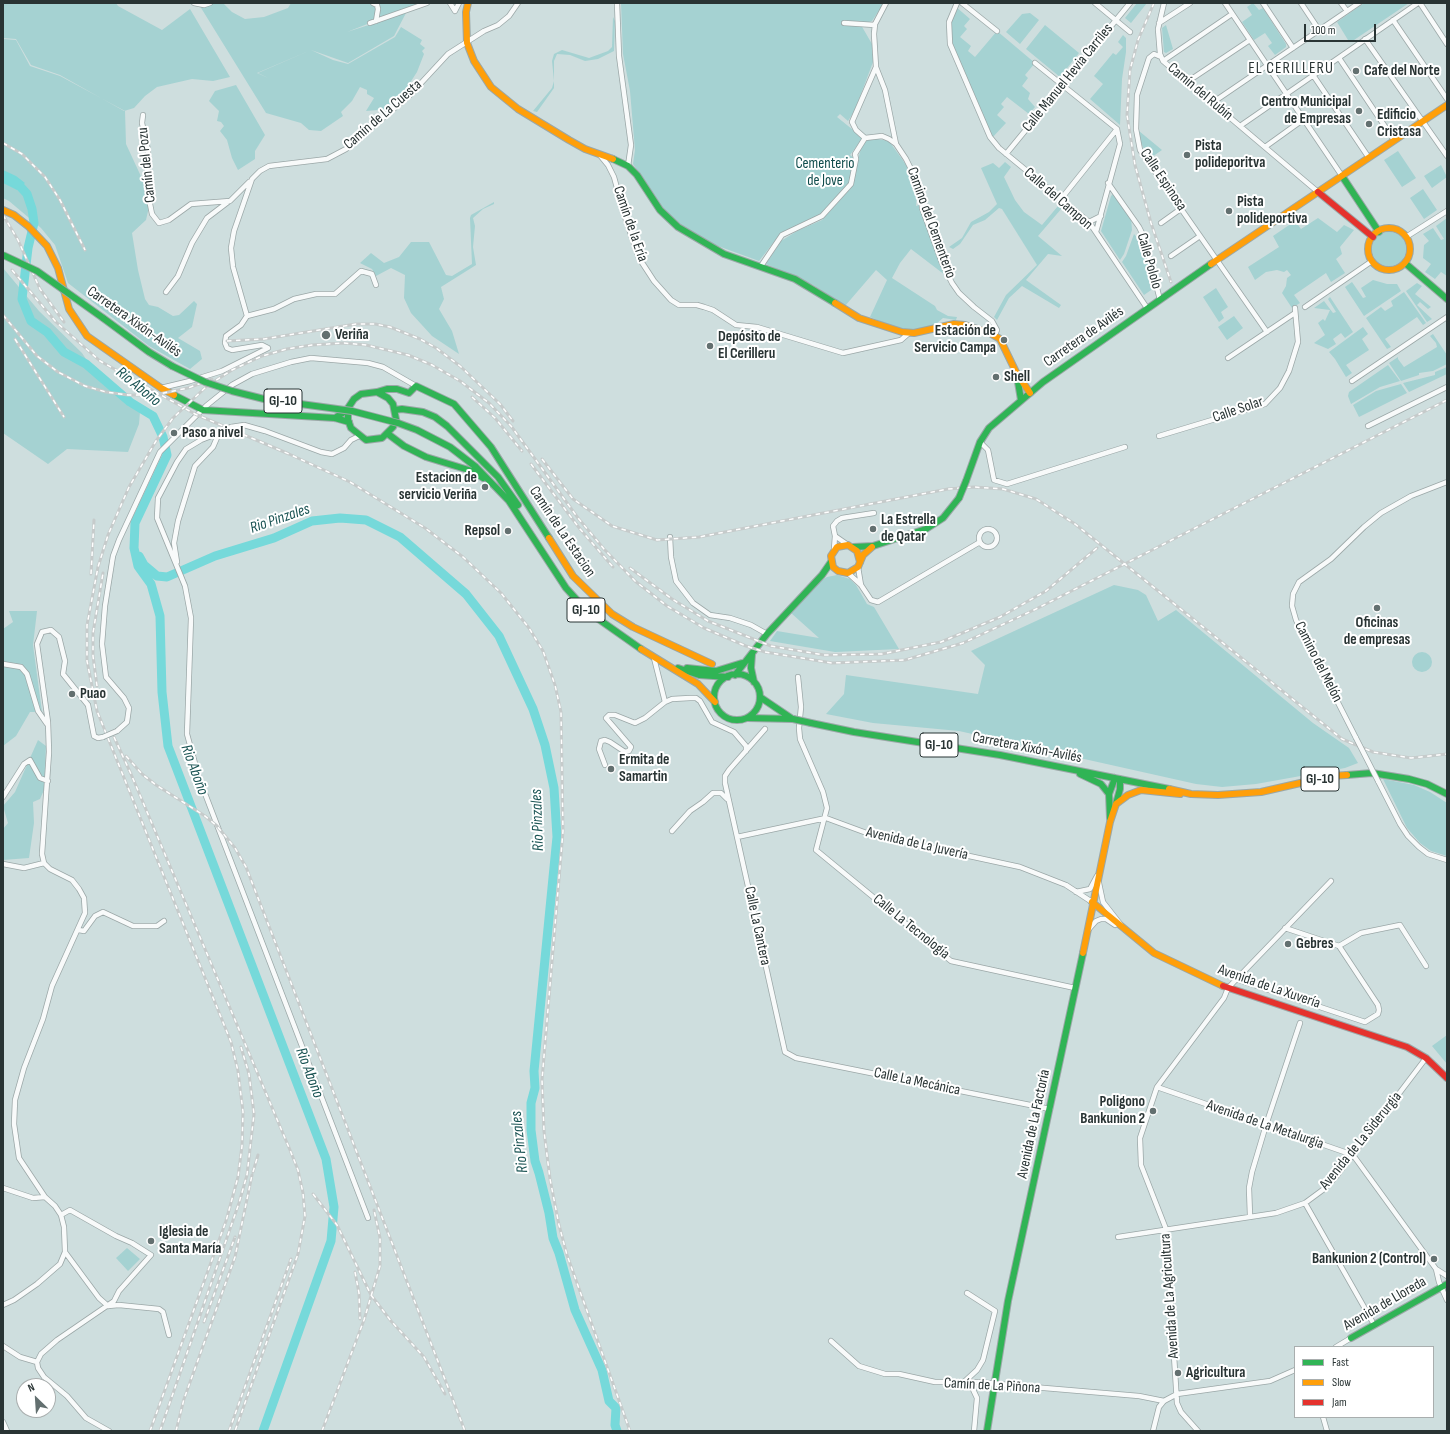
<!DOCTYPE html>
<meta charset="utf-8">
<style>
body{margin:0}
#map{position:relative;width:1450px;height:1434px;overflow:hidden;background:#cedede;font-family:"Sofia Sans Condensed",sans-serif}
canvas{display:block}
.frame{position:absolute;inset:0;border:4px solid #293434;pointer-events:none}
.legend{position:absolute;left:1294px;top:1346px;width:140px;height:72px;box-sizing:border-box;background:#fff;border:1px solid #a9aeae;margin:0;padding:5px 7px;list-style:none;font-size:12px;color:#293434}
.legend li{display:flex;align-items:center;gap:8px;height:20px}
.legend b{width:20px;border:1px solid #a9aeae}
.north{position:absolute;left:16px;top:1378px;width:40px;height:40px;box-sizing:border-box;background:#fff;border:1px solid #a9aeae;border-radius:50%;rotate:335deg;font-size:11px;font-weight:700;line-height:16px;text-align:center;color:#293434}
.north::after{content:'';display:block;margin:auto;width:14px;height:18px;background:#637070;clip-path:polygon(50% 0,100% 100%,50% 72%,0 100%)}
.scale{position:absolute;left:1304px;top:24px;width:72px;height:18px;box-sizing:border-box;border:2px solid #293434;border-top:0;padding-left:5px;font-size:12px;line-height:14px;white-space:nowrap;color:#293434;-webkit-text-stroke:3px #fff;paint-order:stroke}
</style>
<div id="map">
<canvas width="1450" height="1434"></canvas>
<div class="frame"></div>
<ul class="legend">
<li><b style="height:5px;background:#30b455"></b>Fast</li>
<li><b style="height:5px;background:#ff9f0a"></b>Slow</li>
<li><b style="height:5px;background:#e5322d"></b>Jam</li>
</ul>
<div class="north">N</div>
<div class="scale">100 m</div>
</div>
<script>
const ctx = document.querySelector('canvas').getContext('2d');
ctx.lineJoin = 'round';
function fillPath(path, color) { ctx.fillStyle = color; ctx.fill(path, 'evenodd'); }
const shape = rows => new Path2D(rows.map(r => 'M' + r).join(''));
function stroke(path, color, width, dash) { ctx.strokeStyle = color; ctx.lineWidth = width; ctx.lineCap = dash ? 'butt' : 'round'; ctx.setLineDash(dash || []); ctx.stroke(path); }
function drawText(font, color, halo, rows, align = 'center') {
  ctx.font = font + ' "Sofia Sans Condensed",sans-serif'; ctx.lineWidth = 4; ctx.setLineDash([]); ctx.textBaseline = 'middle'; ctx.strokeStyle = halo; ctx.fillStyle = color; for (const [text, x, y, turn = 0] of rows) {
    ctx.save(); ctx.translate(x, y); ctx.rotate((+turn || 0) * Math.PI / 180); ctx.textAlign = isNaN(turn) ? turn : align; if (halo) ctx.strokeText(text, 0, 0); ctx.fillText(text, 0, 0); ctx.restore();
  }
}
fillPath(shape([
 [3,3,116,3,118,6,162,30,190,9,230,77,213,81,192,79,157,87,145,96,134,108,124,111,60,75,31,65,16,39,3,38],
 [198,3,223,3,232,12,245,19,264,17,288,8,291,3,421,3,347,32,406,13,394,36,348,63,311,50,257,73,268,78,258,73,311,50,333,60,348,64,395,37,401,27,422,40,420,44,425,48,422,51,424,54,417,72,408,86,407,94,391,109,366,111,374,98,367,94,367,90,360,87,352,101,341,112,343,116,321,131,309,130,301,123,266,113],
 [621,3,884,3,872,21,861,25,872,44,873,62,855,110,848,121,840,114,837,117,863,138,850,155,855,159,849,184,820,215,781,233,759,261,707,242,680,224,663,210,633,164,635,150,630,91,623,54],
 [1137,3,1147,3,1131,23,1125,18],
 [1253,3,1259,10,1263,8,1286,44,1286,47,1275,55,1268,46,1272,43,1265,33,1254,40,1242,22,1252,15,1247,7],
 [1364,3,1409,3,1354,40,1348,40,1337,22],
 [955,6,970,19,964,26,967,29,960,37,971,46,968,51,975,57,997,31,1035,63,1025,75,1028,78,1022,86,1030,93,1028,99,1035,107,1029,114,1007,97,1001,104,1004,107,997,115,1006,123,991,139,950,44,948,34],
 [1030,13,1039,20,1020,44,1006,32,1022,14],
 [613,17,615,21,614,51,598,59,585,61,570,55,557,54,554,61,554,88,537,112,533,111,552,88,554,81,552,61,554,54,562,50,589,58,608,51,612,47],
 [1045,25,1079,53,1060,77,1026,49],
 [1166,25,1173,49,1166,53,1164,52,1162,28],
 [1123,35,1126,38,1126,52,1122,79,1120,125,1090,99,1103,84,1094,76,1113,53,1116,55,1123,47,1118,42],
 [3,39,16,40,30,66,60,76,125,111,126,144,151,198,146,220,132,233,138,270,145,299,149,305,158,307,173,316,179,315,194,301,197,304,192,327,178,338,200,351,202,359,190,369,149,346,68,283,55,245,41,228,9,201,3,198],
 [236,85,265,135,255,151,255,159,238,170,232,158,227,140,220,131,224,126,221,122,217,121,219,111,209,101,215,91],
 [1139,131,1162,150,1149,159,1141,143],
 [871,138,889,141,912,173,917,192,916,206,919,205,945,275,911,249,900,263,892,278,935,306,937,310,948,316,957,317,956,320,943,318,936,324,923,329,912,331,902,330,870,317,887,280,876,270,845,306,813,285,766,264,781,241,797,231,822,220,851,188,862,144],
 [1398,151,1416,178,1402,187,1384,160],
 [1005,162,1011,167,1004,177,1015,200,1024,212,1042,225,1058,206,1062,208,1038,236,1062,256,1048,254,1026,280,1061,305,1059,308,1022,286,1009,298,997,320,994,317,1006,295,1037,265,1002,209,999,208,985,220,973,225,960,244,953,249,949,247,962,238,971,222,989,212,997,204,981,168,993,163,999,168],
 [1441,165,1447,177,1432,188,1424,176],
 [1423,189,1437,210,1424,219,1410,198],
 [1113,194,1131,217,1132,230,1124,254,1120,260,1101,231,1111,196],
 [494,202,494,204,483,209,473,218,475,226,473,247,476,265,441,287,444,299,439,309,452,331,459,354,432,336,411,313,404,298,405,275,391,268,376,276,372,269,360,263,371,253,384,263,399,257,411,242,429,242,446,275,452,276,472,264,470,218,471,215],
 [1318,218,1337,232,1344,225,1354,230,1340,247,1342,254,1336,259,1345,273,1331,282,1326,273,1294,295,1300,303,1292,308,1282,293,1286,286,1287,278,1291,275,1287,270,1284,272,1277,270,1266,272,1255,280,1248,267,1279,247,1273,236,1295,221,1301,229],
 [1447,218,1447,276,1441,272,1435,279,1425,272,1431,264,1423,258,1424,245,1429,241,1423,234,1433,228,1441,240,1444,239,1436,226],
 '1372 249a17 17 0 1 1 34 0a17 17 0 1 1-34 0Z',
 [1134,234,1143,244,1154,288,1144,295,1122,262,1126,256],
 [3,268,39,311,82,353,99,379,131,398,140,412,139,424,128,452,67,449,48,464,3,433],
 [1373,280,1387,284,1397,284,1401,291,1364,316,1345,287,1352,282,1363,298,1366,297,1361,288],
 [1417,283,1422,286,1415,294,1431,307,1428,309,1420,302,1417,305,1432,319,1427,322,1406,291],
 [1216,288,1228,307,1221,312,1224,318,1219,322,1203,297],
 [1404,292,1426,323,1423,325,1417,317,1385,339,1391,347,1387,349,1366,318,1381,307,1385,311,1393,306,1391,301],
 [1330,297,1353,332,1345,338,1341,333,1333,339,1336,344,1328,349,1314,343,1325,335,1318,323,1323,319,1325,321,1330,310,1314,308,1324,301,1333,313,1336,312,1328,299],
 [1234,316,1243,328,1227,340,1218,327],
 [1363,327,1368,334,1362,339,1369,350,1346,365,1352,373,1346,377,1335,359,1329,352],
 [1433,334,1447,355,1447,364,1433,371,1419,373,1419,375,1401,381,1389,363,1398,357,1398,359,1404,367,1437,347,1436,343,1430,336],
 [1388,365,1400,381,1380,387,1351,404,1348,396,1349,392],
 [1447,367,1447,374,1409,392,1403,383,1435,375,1435,372],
 [1401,384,1407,393,1359,417,1353,405,1376,391],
 [837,575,850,579,856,585,867,604,874,607,899,649,835,652,770,641,777,631,819,638,791,613,822,580,827,577],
 [1114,585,1138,590,1146,595,1158,621,1176,610,1313,723,1349,748,1358,763,1345,768,1256,784,1222,787,1196,784,959,731,873,723,826,714,844,694,846,675,978,694,985,665,971,651],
 [9,611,37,611,33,645,42,712,30,712,16,736,3,746,3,629,13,622],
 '1412 662a10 10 0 1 1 20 0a10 10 0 1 1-20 0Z',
 [38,740,46,746,44,790,40,799,33,802,34,823,29,858,3,860,3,829,8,823,3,806,15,792],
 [1383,779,1414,785,1430,792,1447,803,1447,856,1431,851,1420,843,1407,828],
 [1447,1035,1447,1064,1432,1046],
 [127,1248,140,1259,128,1271,116,1258]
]), '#a5d2d2');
fillPath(shape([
 [3,170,16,176,25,183,17,190,3,183]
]), '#76d9da');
stroke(shape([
 [3,176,18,184,27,194,32,209,34,223,28,248,22,299,31,321,47,332,64,352,86,364,130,402,153,416,163,437,167,455,135,523,134,548,138,566,151,584,160,616,162,692,168,746,326,1159,334,1207,331,1241,263,1431],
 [139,556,144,565,157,576,167,577,215,556,274,538,312,521,340,518,366,520,400,537,466,594,499,636,533,709,545,745,554,788,557,837,534,1071,535,1088,531,1103,531,1130,535,1161,539,1173,549,1213,553,1238,559,1253,575,1310,602,1370,609,1401,616,1408,615,1425,617,1431]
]), '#76d9da', 9);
const street = shape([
 [194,3,204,5,210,3],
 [373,3,377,5,378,9,376,21],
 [450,3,455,11,459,3],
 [617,3,619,56,631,145,628,166],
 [957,3,949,22,950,44,990,137,999,148,1089,222,1147,308],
 [962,3,997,31],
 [1095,3,1130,32],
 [1164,3,1158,29,1160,54,1163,61,1318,192],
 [1225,3,1342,176],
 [1263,3,1293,48],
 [1301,3,1319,30],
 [1341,3,1347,11],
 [1420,3,1447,44],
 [1393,20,1447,99],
 [370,23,427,3],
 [844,23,875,25],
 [1159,23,1190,3],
 [1365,39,1447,156],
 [1161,57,1154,54,1149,58,1137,95,1136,129,1140,150,1267,332],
 [1339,58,1394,140],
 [1163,61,1232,14],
 [1035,63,1117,129,1120,144,1096,232],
 [876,67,885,90,896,144],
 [1313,75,1369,158],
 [1187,82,1250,40],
 [1212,103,1359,3],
 [143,115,142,123,148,150,147,189,152,214,159,223,169,220,191,204,230,201,249,182],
 [1240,126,1418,3],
 [865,138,882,136,889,139,896,144,906,159,915,177,921,193,922,208,942,263,952,283,959,293,974,307,992,321,997,330,995,335],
 [865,138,856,130,852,122,876,67,874,34,875,24,886,3],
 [1265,147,1304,119],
 [599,154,608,165,614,177,625,217,639,258,654,281,671,300,679,305,697,305,704,307,713,310,736,325,757,327,843,353,901,340,909,333],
 [1006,154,1130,3],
 [1108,183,1139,227,1144,237,1160,300],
 [1061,199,1117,129],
 [1089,222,1101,216],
 [1161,223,1182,208],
 [1406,237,1447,211],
 [1171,256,1200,236],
 [761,266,782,235,822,216,851,184,856,159,855,154,865,138],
 [166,292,178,276,192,243,207,218,228,202],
 [1305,307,1372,261],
 [247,316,274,309,294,299,316,294,335,294,361,271,372,274,376,285],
 [1228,358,1295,313],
 [1352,381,1447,317],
 [161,388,190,381,222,371,268,348,262,345,232,350,227,348,225,343,226,336,241,325,247,316,233,267,231,248,234,231,252,179,260,171,269,166,327,159,346,149,410,95,448,54,484,31,498,25,509,16,518,3],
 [1368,426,1447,387],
 [231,427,244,425,265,431,321,452,332,454,344,448,351,440,359,436],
 [219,433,201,440,186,449,177,462,158,498,157,518,185,586,191,618,187,734,199,778,368,1218],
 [1159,436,1265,404,1280,388,1289,371,1298,342,1295,308],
 [980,442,988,450,994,480,1007,484,1125,447],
 '979 538a9 9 0 1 1 18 0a9 9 0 1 1-18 0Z',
 [835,536,848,545],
 [670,537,671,557,676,581,693,603,710,615,730,618,751,625,767,634],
 [834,549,835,536,833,526,837,521,842,518,874,513],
 [177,562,174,543,178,521,195,466,213,447,219,433],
 [858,567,861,585,871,600,878,602,980,542],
 [848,573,860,584],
 [654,658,665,702],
 [3,664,21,667,27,674,38,711,47,724],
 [798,677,801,707,799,728,800,739,823,792,827,808,816,850,951,961,1075,988],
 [765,729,729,770,725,776,725,783,785,1052,796,1058,1050,1109],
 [117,731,127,722,129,708,124,698,106,677,102,644,105,606,113,556,119,540,160,452,206,406,232,385,252,374,291,362,311,358,368,363,383,367,416,386],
 [1356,738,1296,620,1292,606,1293,594,1299,582,1331,559,1364,527,1381,513,1411,496,1447,482],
 [605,765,599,749,601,741,605,740,610,742,625,752,629,751,631,747,606,718,609,715,615,715,635,723,645,718,665,702,672,699,690,698,696,698,700,701,712,722,734,732,746,746,746,751],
 [1378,781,1400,824,1408,836,1419,847,1428,854,1447,860],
 [3,797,24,764,30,760,40,778,48,781],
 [672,831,690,811,703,802,713,793,721,793,727,799],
 [737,837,826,818,872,835,1020,867,1066,885,1092,902],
 [3,864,24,868,44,863],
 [1099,883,1103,902,1121,925],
 [1076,892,1090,889,1097,876],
 [79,930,84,931,95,916,103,912,133,926,157,926,164,921],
 [1088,930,1096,921,1101,919,1106,919,1115,925],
 [1339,946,1361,933,1400,925,1426,966],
 [1236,979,1365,1022,1378,1014,1379,1010,1378,1005,1339,946,1285,928],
 [1157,1087,1353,1155,1436,1269,1439,1282,1447,1300],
 [3,1188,33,1198,45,1197],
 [1305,1203,1372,1321],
 [61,1215,70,1210,116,1236,132,1243,151,1255,119,1291,114,1301,57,1340,41,1354,37,1362,38,1368,44,1377,67,1396,86,1418,109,1431],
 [1250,1216,1249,1188,1252,1172,1266,1125,1300,1023],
 [1118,1237,1276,1213,1305,1203,1324,1189,1335,1178,1426,1058],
 [65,1252,99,1298,108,1306],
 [1436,1269,1447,1276],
 [3,1305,14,1300,37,1284,60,1264,65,1252,64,1227,61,1215,55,1206,45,1197,19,1158,14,1124,15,1100,24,1068,43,1019,52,986,85,913,84,898,79,889,72,880,50,869,44,863,42,854,49,752,48,722,37,644,42,632,51,630,59,637,65,661,63,674,88,705,94,736,98,738,103,737],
 [108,1306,119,1305,159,1309,163,1312,169,1335],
 [831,1341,859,1366,885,1374,899,1374,935,1382,979,1382],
 [3,1346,20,1357,37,1362],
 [1336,1347,1351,1338],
 [963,1383,977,1370,983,1360,995,1311,967,1293],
 [970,1383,977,1398,974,1431],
 [1009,1385,1139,1396,1164,1401],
 [1323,1417,1327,1431],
 [3,1422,7,1431],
 [1153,1431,1159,1407,1164,1401,1177,1394,1270,1381,1295,1370],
 [1198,1431,1181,1412,1177,1403,1166,1229,1141,1165,1140,1138,1157,1087,1224,998,1228,988,1331,881]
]);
const fast = shape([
 [613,159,628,166,637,175,660,210,678,227,724,254,795,279,835,303],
 [1342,176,1379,232],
 [1405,263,1447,299],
 [103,318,149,352,172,366],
 [1017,376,1021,400],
 [377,392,387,389,397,389,409,393,416,386,454,404,491,447,549,538],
 [174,395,203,410,335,418,349,422],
 [395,410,402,409,423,412,435,417,447,426,498,477,518,505],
 [335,418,347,410,348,408,354,399,361,394,377,392,388,398,393,404,396,419,393,427,382,438,366,440,351,428,348,420,348,408],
 [398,423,417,430,450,447,476,467,509,501,566,588,587,611,641,649],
 [388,434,404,446,426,457,472,471,483,478],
 [966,481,980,442,989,428,1043,382,1211,264],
 [853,547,873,546,926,529,943,518,959,498],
 [752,654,751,668,754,682],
 [678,668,699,675,728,677],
 [687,668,716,671,742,663],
 '714 697a23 23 0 1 1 46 0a23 23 0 1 1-46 0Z',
 [735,675,767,634,822,575,831,562],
 [760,697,791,718],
 [748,718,793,719],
 [811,723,854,732,1000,755,1169,789],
 [1080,774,1101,784,1109,794],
 [1347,775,1372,773,1409,779,1427,784,1447,794],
 [1116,804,1120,789,1120,779],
 [1110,818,1109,794,1115,778],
 [1351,1338,1447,1284],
 [987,1431,1008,1301,1083,953]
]);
const slow = shape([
 [468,3,466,12,467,43,474,61,491,87,518,109,569,140,585,149,613,159],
 [3,210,14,215,28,226,47,246,58,268,69,309,87,336,161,388,174,395],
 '1368 249a21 21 0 1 1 42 0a21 21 0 1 1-42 0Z',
 [1211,264,1447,105],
 [835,303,859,318,902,332,914,333,954,324,965,325,990,333,1000,339,1016,372,1030,393],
 [549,538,573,576,612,614,633,627,712,664],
 [860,562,857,551,848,545,837,547,831,556,833,567,838,571,848,573,858,567,863,555,872,547],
 [641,649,698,684,715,702],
 [1169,789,1191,794,1218,795,1261,792,1331,776,1347,775],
 [1092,902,1154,953,1223,986],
 [1083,953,1110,822,1116,804,1128,795,1141,790,1180,794]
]);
const jam = shape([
 [1318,192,1373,237],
 [1223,986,1407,1047,1426,1058,1447,1078]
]);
stroke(street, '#9ba7a7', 6);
stroke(fast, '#9ba7a7', 8);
stroke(slow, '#9ba7a7', 8);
stroke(jam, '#9ba7a7', 8);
stroke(street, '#f8fafa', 4.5);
stroke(fast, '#30b455', 6);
stroke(slow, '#ff9f0a', 6);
stroke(jam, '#e5322d', 6);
const rail = shape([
 [1154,3,1138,40,1130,70,1127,115,1135,165,1151,223,1171,282],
 [3,143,22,154,45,177,60,200,85,250],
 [3,215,18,240,40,289,64,322],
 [12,270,56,322,100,361,195,414,289,454,350,482,425,528,463,557,501,593,529,628,543,651,555,685,561,712,563,831,542,1080,544,1131,550,1179,559,1225,567,1255,630,1431],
 [3,315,37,356,58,372,85,386,106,392,128,395,154,395,188,388,212,379],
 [15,339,64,417],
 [227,341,264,339,356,324,375,324,390,327,420,339,436,348,460,366,500,404,513,421],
 [472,397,495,418,522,451],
 [542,459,573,499,612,526,657,540,699,537,948,489,974,487,1003,489,1036,499,1075,524,1342,739,1373,752,1411,758,1447,754],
 [531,464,580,529,613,567],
 [630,568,672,599,708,621,771,646,824,655,882,654,941,642,1000,617,1046,591,1097,548],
 [91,574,94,520],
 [97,686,93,656,93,633,103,573],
 [114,737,131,774,290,1150,298,1170,303,1193,305,1216,298,1254,235,1431],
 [126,756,142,774,156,785,205,816,217,826,235,848,246,867,465,1431],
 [253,1172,258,1155],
 [313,1194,337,1225,371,1295,391,1321,424,1357,445,1394],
 [355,1272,359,1293,360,1319],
 [204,1322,235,1237],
 [150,1431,226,1221,238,1177,242,1146,243,1112,238,1071,231,1042,97,711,87,661,87,625,98,567,108,535,129,487,156,441,173,418,207,386,232,370,262,356,287,349,312,345,344,343,366,345,408,355,432,365,460,381,489,403,511,426,578,518,604,549,635,581,667,606,704,628,746,646,765,652,832,663,905,660,963,643,1036,609,1447,400],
 [160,1431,239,1203,247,1175,254,1114,249,1074,241,1047],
 [176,1431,184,1399,235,1257,252,1175],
 [229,1431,291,1259],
 [322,1431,364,1320,380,1266,380,1238,374,1210]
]);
stroke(rail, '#c6cbcb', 3);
stroke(rail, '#fff', 1.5, [4.5]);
const streetBridge = shape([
 [219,433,231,427],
 [103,737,117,731],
 [1356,738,1378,781],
 [979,1382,1009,1385]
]);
const fastBridge = shape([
 [3,255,37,271,103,318],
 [172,366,205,382,232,391,264,399,352,411,398,423],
 [959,498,966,481],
 [793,719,811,723]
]);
stroke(streetBridge, '#9ba7a7', 6, []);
stroke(fastBridge, '#9ba7a7', 8, []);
stroke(streetBridge, '#f8fafa', 4.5);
stroke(fastBridge, '#30b455', 6);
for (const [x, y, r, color] of [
 [1356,71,4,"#637070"],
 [1359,111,4,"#637070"],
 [1369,124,4,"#637070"],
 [1187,155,4,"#637070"],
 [1229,211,4,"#637070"],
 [326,335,5,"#637070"],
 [1004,340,4,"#637070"],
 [710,346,4,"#637070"],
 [996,377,4,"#637070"],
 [174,433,4,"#637070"],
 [485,487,4,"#637070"],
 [873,529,4,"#637070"],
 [508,531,4,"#637070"],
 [1377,608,4,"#637070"],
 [72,694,4,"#637070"],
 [611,769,4,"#637070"],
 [1288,944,4,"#637070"],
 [1153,1111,4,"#637070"],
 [151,1241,4,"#637070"],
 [1434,1259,4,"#637070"],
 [1178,1373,4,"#637070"]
]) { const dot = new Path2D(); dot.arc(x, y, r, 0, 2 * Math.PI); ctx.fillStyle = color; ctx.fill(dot); stroke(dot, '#fff', 1.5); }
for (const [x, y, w] of [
 [283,401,38],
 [586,610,38],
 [939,745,38],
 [1320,779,38]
]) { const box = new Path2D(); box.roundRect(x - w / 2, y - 12, w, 24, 3); ctx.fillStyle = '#fff'; ctx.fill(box); stroke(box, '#293434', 1); }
drawText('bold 14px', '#293434', null, [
 ["GJ-10",283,401],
 ["GJ-10",586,610],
 ["GJ-10",939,745],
 ["GJ-10",1320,779]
]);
drawText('bold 15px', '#293434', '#fff', [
 ["Cafe del Norte",1364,71],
 ["Centro Municipal",1351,102,"right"],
 ["de Empresas",1351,119,"right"],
 ["Edificio",1377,115],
 ["Cristasa",1377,132],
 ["Pista",1195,146],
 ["polideporitva",1195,163],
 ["Pista",1237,202],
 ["polideportiva",1237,219],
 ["Estación de",996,331,"right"],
 ["Servicio Campa",996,348,"right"],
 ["Veriña",335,335],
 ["Depósito de",718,337],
 ["El Cerilleru",718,354],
 ["Shell",1004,377],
 ["Paso a nivel",182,433],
 ["Estacion de",477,478,"right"],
 ["servicio Veriña",477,495,"right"],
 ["La Estrella",881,520],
 ["de Qatar",881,537],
 ["Repsol",500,531,"right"],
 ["Oficinas",1377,623,"center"],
 ["de empresas",1377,640,"center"],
 ["Puao",80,694],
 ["Ermita de",619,760],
 ["Samartin",619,777],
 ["Gebres",1296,944],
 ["Poligono",1145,1102,"right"],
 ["Bankunion 2",1145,1119,"right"],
 ["Iglesia de",159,1232],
 ["Santa María",159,1249],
 ["Bankunion 2 (Control)",1426,1259,"right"],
 ["Agricultura",1186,1373]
], 'left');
drawText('15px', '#293434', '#fff', [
 ["Calle Manuel Hevia Carriles",1068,78,-51],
 ["Camín del Rubín",1200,92,40],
 ["Camín de La Cuesta",383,115,-41],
 ["Camín del Pozu",147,165,-96],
 ["Calle Espinosa",1163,180,56],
 ["Calle del Campon",1058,199,41],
 ["Camino del Cementerio",931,223,70],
 ["Camín de la Ería",630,224,71],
 ["Calle Pololo",1149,261,74],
 ["Carretera Xixón-Avilés",134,322,35],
 ["Carretera de Avilés",1084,337,-35],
 ["Calle Solar",1238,410,-19],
 ["Camín de La Estacion",562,532,56],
 ["Camino del Melón",1318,662,63],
 ["Carretera Xixón-Avilés",1027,748,11],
 ["Avenida de La Juvería",917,844,13],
 ["Calle La Cantera",757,926,78],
 ["Calle La Tecnología",911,927,39],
 ["Avenida de La Xuvería",1269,987,19],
 ["Calle La Mecánica",917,1082,12],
 ["Avenida de La Factoría",1034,1124,-78],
 ["Avenida de La Metalurgia",1265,1125,19],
 ["Avenida de La Siderurgia",1361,1141,-51],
 ["Avenida de La Agricultura",1170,1296,-94],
 ["Avenida de Lloreda",1385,1304,-30],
 ["Camín de La Piñona",992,1386,3]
]);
drawText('15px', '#0e4b4b', '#fff', [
 ["Cementerio",825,164],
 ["de Jove",825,181]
]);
ctx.letterSpacing = '1px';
drawText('16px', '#293434', '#fff', [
 ["EL CERILLERU",1291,69]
]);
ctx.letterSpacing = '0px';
drawText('italic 16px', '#1b5454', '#fff', [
 ["Rio Aboño",138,387,39],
 ["Rio Pinzales",280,519,-19],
 ["Rio Aboño",194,770,70],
 ["Rio Pinzales",538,820,-92],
 ["Rio Aboño",309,1073,69],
 ["Rio Pinzales",520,1142,-96]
]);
</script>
